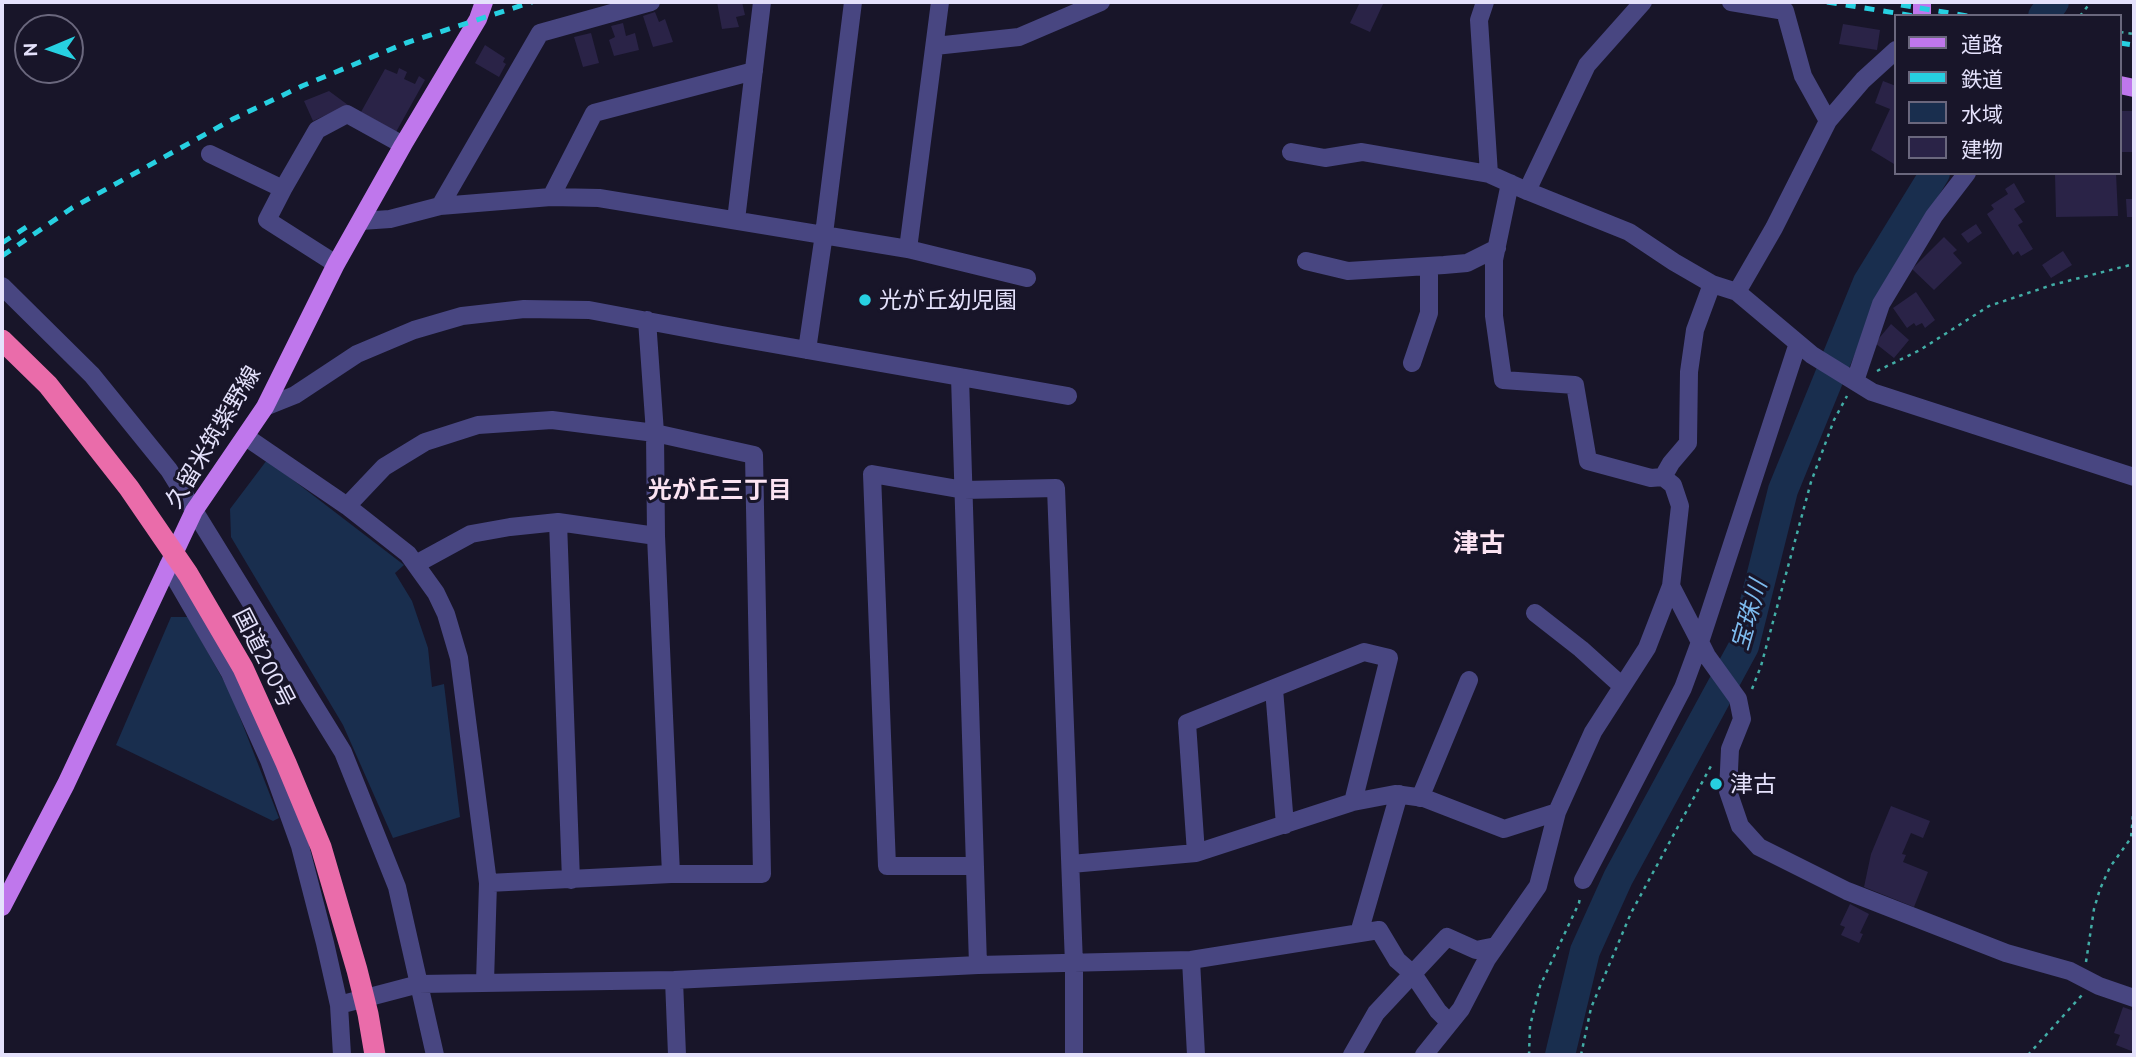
<!DOCTYPE html>
<meta charset="utf-8">
<style>
body{margin:0}
#map{position:relative;width:2136px;height:1057px;overflow:hidden;background:#181529;font-family:Ubuntu,"Noto Sans JP",sans-serif}
canvas{display:block}
.frame{position:absolute;inset:0;border:4px solid #e4e1fb;pointer-events:none}
.legend{position:absolute;left:1894px;top:14px;width:228px;height:161px;box-sizing:border-box;background:#181529;border:2px solid #6a677d;margin:0;padding:9px 12px;list-style:none;font-size:21px;color:#e4e1fb}
.legend li{display:flex;align-items:center;gap:14px;height:35px}
.legend b{width:35px;border:2px solid #6a677d}
.north{position:absolute;left:14px;top:14px;width:70px;height:70px;box-sizing:border-box;background:#181529;border:2px solid #6a677d;border-radius:50%;rotate:268deg;font-size:19px;font-weight:700;line-height:28px;text-align:center;color:#e4e1fb}
.north::after{content:'';display:block;margin:auto;width:24px;height:32px;background:#27d0e1;clip-path:polygon(50% 0,100% 100%,50% 72%,0 100%)}
</style>
<div id="map">
<canvas width="2136" height="1057"></canvas>
<div class="frame"></div>
<ul class="legend">
<li><b style="height:9px;background:#bf77ec"></b>道路</li>
<li><b style="height:9px;background:#27d0e1"></b>鉄道</li>
<li><b style="height:19px;background:#192e4e"></b>水域</li>
<li><b style="height:19px;background:#2a2347"></b>建物</li>
</ul>
<div class="north">N</div>
</div>
<script>
const ctx = document.querySelector('canvas').getContext('2d');
ctx.lineJoin = 'round';
function fillPath(path, color) { ctx.fillStyle = color; ctx.fill(path, 'evenodd'); }
const shape = rows => new Path2D(rows.map(r => 'M' + r).join(''));
function stroke(path, color, width, dash) { ctx.strokeStyle = color; ctx.lineWidth = width; ctx.lineCap = dash ? 'butt' : 'round'; ctx.setLineDash(dash || []); ctx.stroke(path); }
function drawText(font, color, halo, rows, align = 'center') {
  ctx.font = font + ' Ubuntu,"Noto Sans JP",sans-serif'; ctx.lineWidth = 6; ctx.setLineDash([]); ctx.textBaseline = 'middle'; ctx.strokeStyle = halo; ctx.fillStyle = color; for (const [text, x, y, turn = 0] of rows) {
    ctx.save(); ctx.translate(x, y); ctx.rotate((+turn || 0) * Math.PI / 180); ctx.textAlign = isNaN(turn) ? turn : align; if (halo) ctx.strokeText(text, 0, 0); ctx.fillText(text, 0, 0); ctx.restore();
  }
}
fillPath(shape([
 [267,460,404,565,395,573,412,601,428,648,432,687,444,684,460,817,393,838,343,725,231,537,230,509],
 [171,617,188,617,230,692,279,818,273,821,116,745]
]), '#192e4e');
stroke(shape([
 [2043,16,2054,2],
 [1560,1055,1585,951,1618,878,1744,646,1783,490,1868,282,1935,173]
]), '#192e4e', 30);
fillPath(shape([
 [717,2,742,2,745,15,736,17,739,27,722,29],
 [1360,2,1384,2,1370,32,1350,23],
 [655,12,659,22,665,19,673,42,653,47,643,16],
 [623,23,626,36,635,33,639,50,614,56,609,40,615,37,611,26],
 [1843,24,1880,30,1877,50,1839,44],
 [591,33,599,63,583,67,574,37],
 [485,45,505,58,503,62,506,64,499,77,475,63],
 [399,68,407,72,404,79,415,84,419,76,425,80,396,132,361,112,385,69,397,74],
 [1883,81,1896,86,1896,159,1894,164,1871,150,1890,109,1875,103],
 [329,91,348,105,313,121,304,101],
 [2121,111,2134,111,2134,152,2121,152],
 [2055,173,2116,173,2118,216,2056,217],
 [2014,183,2025,202,2014,209,2023,222,2018,225,2033,249,2021,256,2018,251,2013,255,1987,214,1994,209,1991,205,2008,194,2005,189],
 [2126,199,2134,199,2134,217,2127,217],
 [1976,224,1982,233,1968,243,1961,234],
 [1944,237,1957,250,1953,253,1962,263,1934,290,1912,269],
 [2063,251,2072,265,2051,278,2042,265],
 [1916,292,1935,320,1925,328,1922,323,1916,326,1914,323,1907,328,1893,308],
 [1891,324,1909,340,1894,358,1875,343],
 [1891,806,1930,821,1923,838,1911,833,1902,854,1906,855,1903,862,1928,872,1914,907,1864,887,1871,854],
 [1850,904,1869,914,1860,933,1863,934,1859,943,1841,935,1845,927,1840,925],
 [2123,1007,2134,1011,2134,1052,2116,1045,2120,1035,2114,1033]
]), '#2a2347');
stroke(shape([
 [2080,16,2091,2],
 [2120,32,2134,34],
 [1877,371,1920,350,1989,306,2052,285,2134,264],
 [1752,689,1761,666,1811,482,1834,420,1847,396],
 [2086,962,2094,909,2100,889,2110,867,2131,838,2134,803],
 [1529,1055,1530,1026,1540,986,1579,903,1580,897],
 [1581,1055,1591,1008,1631,913,1711,766],
 [2028,1055,2082,995]
]), '#42ada6', 2.5, [3.5, 5]);
stroke(shape([
 [1485,2,1479,20,1489,174],
 [1731,2,1785,11,1803,76,1828,121],
 [935,46,1019,37,1101,2],
 [1291,152,1325,158,1362,152,1489,174,1527,191,1629,232,1674,262,1712,284,1737,292,1812,355,1872,392,2134,477],
 [210,154,283,189],
 [1510,183,1494,260,1494,316,1503,380,1575,385,1588,461,1651,478,1663,477,1673,485,1680,506,1671,586,1700,642,1683,688,1583,880],
 [1527,191,1587,65,1643,2],
 [551,197,594,113,754,71],
 [440,206,540,33,651,2],
 [736,220,762,2],
 [361,221,390,219,440,206,551,197,599,198,908,249,1027,278],
 [908,249,940,2],
 [1306,261,1348,271,1444,265,1467,263,1497,248],
 [336,264,267,220,283,189,317,130,347,114,403,145],
 [2,286,92,375,169,470,343,752,397,887,435,1055],
 [1737,292,1774,228,1828,121,1863,80,1896,50],
 [647,320,655,433,656,536,671,874],
 [1798,343,1700,642,1707,656,1738,699,1742,719,1730,749,1728,791,1740,826,1759,847,1847,891,2006,953,2070,971,2099,986,2134,998],
 [807,350,824,234,853,2],
 [1412,363,1429,313,1429,266],
 [960,377,978,965],
 [1855,381,1881,304,1934,216,1967,173],
 [265,407,295,395,357,354,414,330,462,316,524,309,589,310,722,335,1068,396],
 [246,437,347,506,408,554,436,593,446,614,459,658,488,883,485,982],
 [1663,477,1671,463,1688,443,1689,372,1695,330,1712,284],
 [347,506,384,467,425,442,478,425,552,420,655,433,754,455,762,874,671,874,488,883],
 [558,522,571,880],
 [416,564,471,534,510,527,558,522,656,536],
 [168,566,230,673,269,760,300,846,325,943,339,1005,342,1055],
 [1535,613,1581,649,1622,686],
 [1274,689,1285,825],
 [1420,798,1469,680],
 [1196,853,1187,723,1364,652,1389,658,1353,802],
 [1071,864,1196,853,1353,802,1395,794,1424,798,1504,829,1557,812],
 [974,866,887,866,872,474,964,490,1056,488,1074,964,1074,1055],
 [1359,933,1399,794],
 [1191,960,1196,1055],
 [674,980,677,1055],
 [339,1005,419,984,674,980,978,965,1191,960,1379,930,1397,960,1413,974,1438,1011,1450,1023],
 [1352,1055,1376,1013,1447,937,1476,950,1496,946],
 [1424,1055,1461,1009,1487,959,1538,886,1557,812,1593,732,1647,648,1671,586]
]), '#484681', 18);
stroke(shape([
 [1922,2,1922,16],
 [2120,85,2134,88],
 [2,907,66,784,194,511,265,407,336,264,403,145,478,19,484,2]
]), '#bf77ec', 18);
stroke(shape([
 [2,340,48,385,129,488,188,574,243,668,286,763,321,847,357,970,368,1014,375,1055]
]), '#ea6caa', 21);
stroke(shape([
 [1827,2,1914,16],
 [1901,5,1968,16],
 [2120,43,2134,45],
 [2,243,31,224],
 [2,256,72,208,233,119,302,86,406,43,532,2]
]), '#27d0e1', 5, [10, 9]);
for (const [x, y, r, color] of [
 [865,300,7,"#27d0e1"],
 [1716,784,7,"#27d0e1"]
]) { const dot = new Path2D(); dot.arc(x, y, r, 0, 2 * Math.PI); ctx.fillStyle = color; ctx.fill(dot); stroke(dot, '#181529', 2.5); }
drawText('23px', '#e4e1fb', '#181529', [
 ["光が丘幼児園",879,300],
 ["津古",1730,784]
], 'left');
drawText('23px', '#e4e1fb', '#181529', [
 ["久留米筑紫野線",213,437,-59],
 ["国道200号",264,658,63]
]);
drawText('bold 24px', '#fbe3f2', '#181529', [
 ["光が丘三丁目",720,490]
]);
drawText('italic 24px', '#7dbaed', '#181529', [
 ["宝珠川",1749,615,-74]
]);
drawText('bold 26px', '#fbe3f2', '#181529', [
 ["津古",1479,543]
]);
</script>
